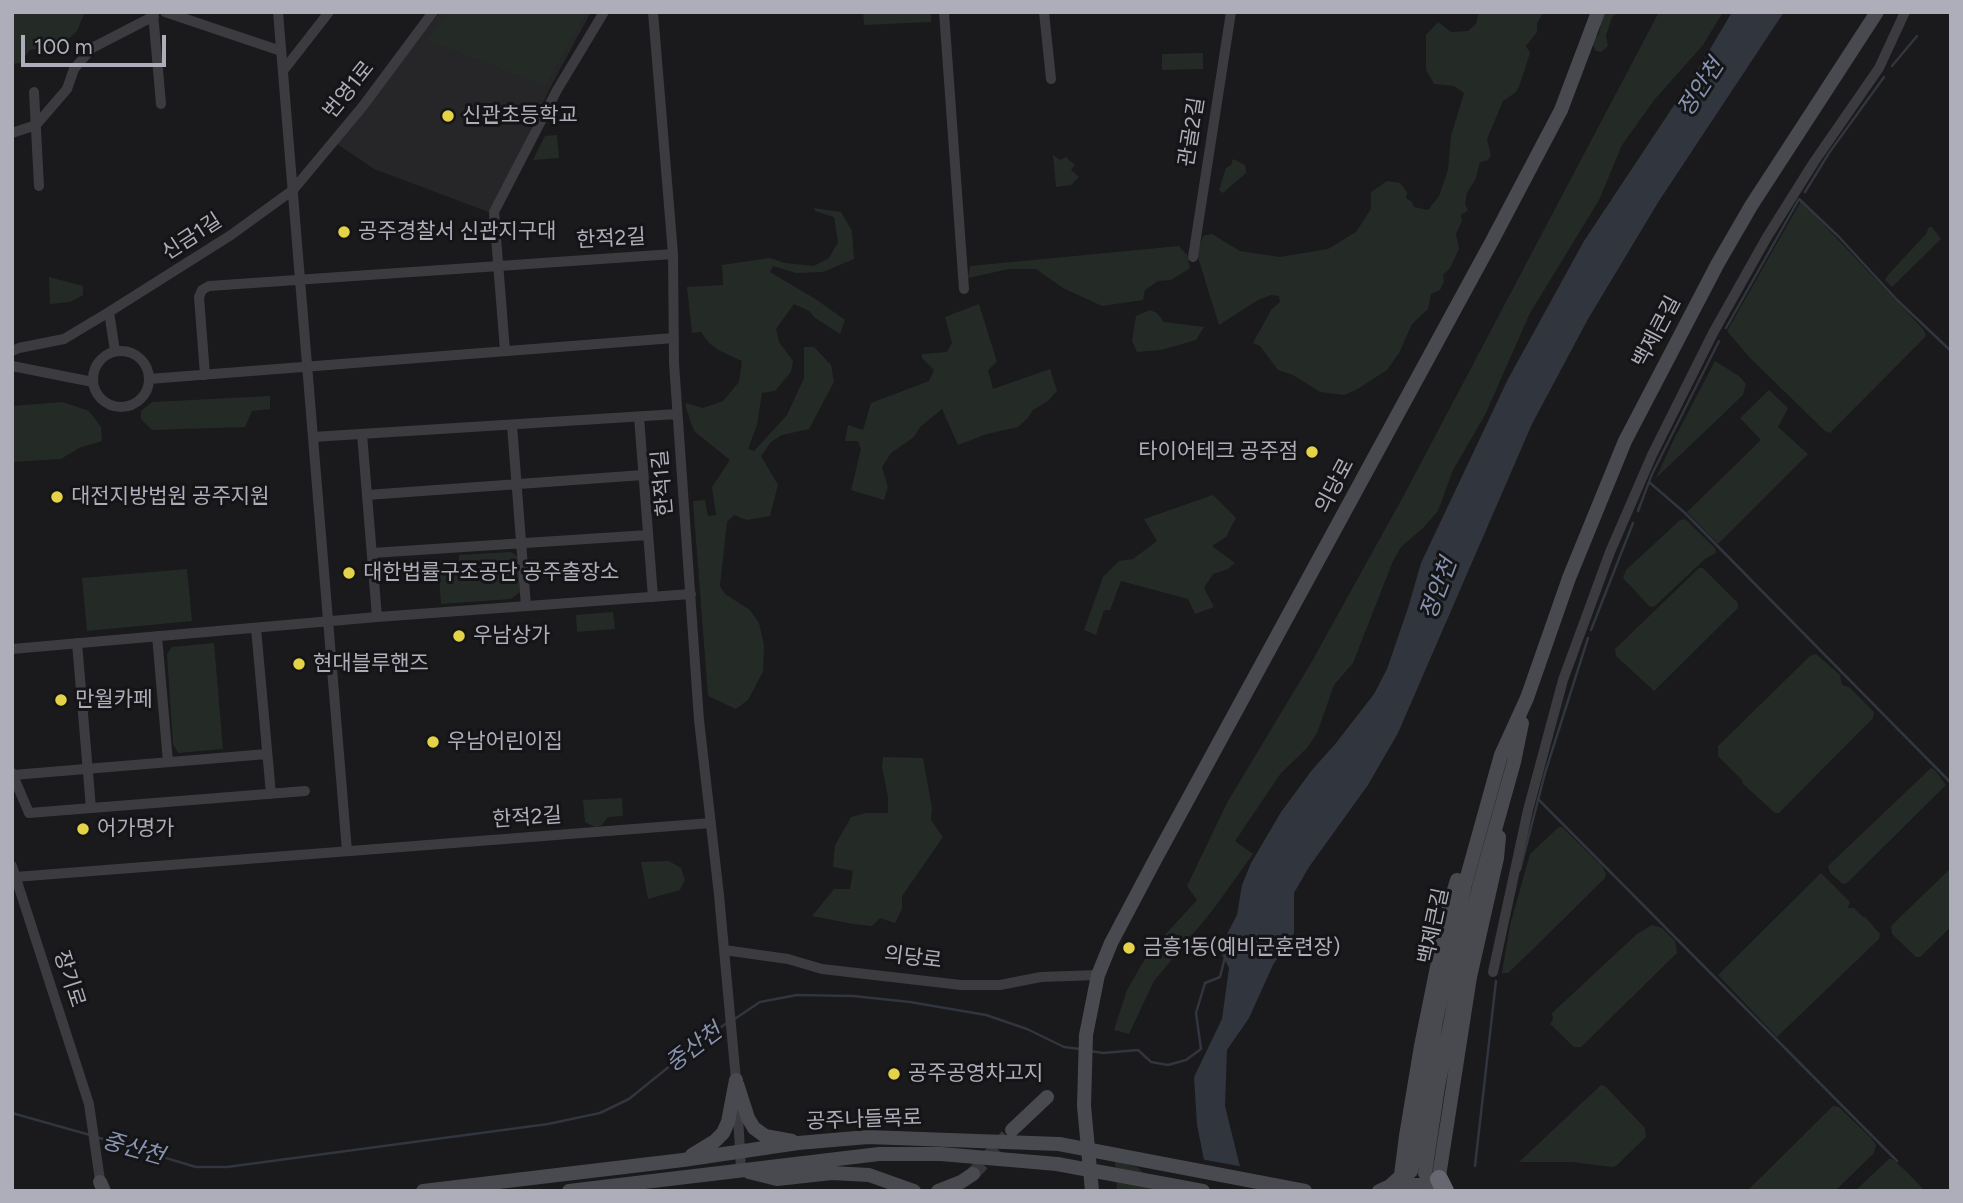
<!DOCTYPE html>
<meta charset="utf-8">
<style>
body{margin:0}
#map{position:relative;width:1963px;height:1203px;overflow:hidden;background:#1a191b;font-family:Figtree,sans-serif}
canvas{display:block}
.frame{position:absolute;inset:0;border:14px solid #adaeba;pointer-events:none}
.scale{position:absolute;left:21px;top:35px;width:145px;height:32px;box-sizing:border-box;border:4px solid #adaeba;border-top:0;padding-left:9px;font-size:21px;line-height:24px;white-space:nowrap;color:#adaeba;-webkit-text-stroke:5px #151416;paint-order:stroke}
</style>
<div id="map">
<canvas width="1963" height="1203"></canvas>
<div class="frame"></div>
<div class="scale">100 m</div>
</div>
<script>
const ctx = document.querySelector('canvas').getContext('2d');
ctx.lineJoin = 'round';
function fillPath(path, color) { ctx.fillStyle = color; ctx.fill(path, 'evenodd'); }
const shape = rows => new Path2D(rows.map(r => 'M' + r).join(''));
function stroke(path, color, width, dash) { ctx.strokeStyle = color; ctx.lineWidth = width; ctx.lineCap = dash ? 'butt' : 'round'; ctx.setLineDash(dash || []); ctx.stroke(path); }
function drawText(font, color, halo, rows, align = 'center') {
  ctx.font = font + ' Figtree,"Noto Sans KR",sans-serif'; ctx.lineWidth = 6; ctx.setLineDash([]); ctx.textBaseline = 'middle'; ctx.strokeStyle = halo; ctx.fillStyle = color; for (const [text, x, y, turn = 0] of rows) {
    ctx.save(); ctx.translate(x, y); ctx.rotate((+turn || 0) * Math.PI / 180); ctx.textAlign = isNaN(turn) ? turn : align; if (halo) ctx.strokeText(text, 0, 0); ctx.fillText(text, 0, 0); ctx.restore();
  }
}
fillPath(shape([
 [440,12,591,12,550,88,491,213,374,169,337,144]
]), '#262528');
fillPath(shape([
 [12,12,87,12,84,14,77,31,62,45,30,50,20,63,12,64],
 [449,12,587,12,545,86,428,40],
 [863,12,931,12,931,22,864,25],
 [1479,12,1544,12,1537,23,1537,32,1526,46,1530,53,1519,87,1515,93,1503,101,1487,139,1491,156,1486,161,1480,162,1476,178,1467,193,1465,204,1468,210,1461,215,1462,221,1456,234,1459,249,1450,268,1443,275,1444,282,1440,290,1431,294,1428,309,1412,324,1399,353,1387,370,1356,390,1344,395,1320,392,1293,375,1278,370,1260,346,1253,343,1271,310,1280,302,1279,296,1271,295,1258,300,1219,325,1197,254,1203,236,1212,234,1240,251,1280,257,1328,249,1356,232,1371,209,1371,192,1387,181,1400,183,1407,192,1406,198,1412,202,1414,207,1428,210,1439,196,1448,170,1451,136,1464,93,1454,86,1434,84,1426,70,1426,35,1438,22,1451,32,1468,31,1476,24],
 [1603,12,1619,12,1612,17,1606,36,1608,46,1601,52,1596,51,1592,44,1594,39,1599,34],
 [1659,12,1723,12,1703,45,1655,99,1622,145,1599,200,1530,313,1485,415,1453,470,1438,511,1423,528,1401,547,1393,561,1353,663,1334,685,1317,733,1307,748,1281,773,1235,841,1253,854,1212,911,1154,981,1129,1034,1114,1030,1127,990,1149,952,1197,900,1187,886,1228,801,1311,663,1404,495],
 [1203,53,1203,69,1162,70,1162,54],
 [557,135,559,158,533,160,545,136],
 [1053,155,1060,160,1066,157,1075,165,1071,170,1079,177,1071,185,1056,187],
 [1233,159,1245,165,1246,173,1223,193,1219,190,1226,168,1231,165],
 [1801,201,1924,330,1926,336,1830,433,1825,431,1751,359,1727,331],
 [814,208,841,212,852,231,854,259,823,272,796,273,773,266,770,272,817,300,845,320,840,334,815,318,809,311,794,304,776,329,779,342,793,361,791,372,775,391,762,393,757,425,748,449,754,451,787,415,804,378,804,347,814,347,831,365,834,382,809,429,782,435,771,442,761,456,778,485,770,516,747,520,734,515,727,522,720,586,725,594,750,610,759,623,764,645,763,672,748,700,736,709,708,696,693,501,705,500,708,516,716,515,712,487,730,460,694,431,686,408,686,403,703,408,723,401,739,382,742,361,718,350,709,343,701,332,692,333,687,287,723,285,722,265,770,258,785,263,814,266,829,258,838,242,834,217,815,211],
 [1929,227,1932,227,1941,239,1892,287,1885,280,1888,275,1926,234],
 [1179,246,1187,255,1190,268,1171,280,1158,281,1145,290,1143,300,1102,306,1063,288,1036,269,1009,269,968,278,970,266],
 [49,277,83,286,83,295,70,302,50,304],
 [979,304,997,362,988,370,993,389,1050,369,1057,391,1048,401,1033,410,1027,419,1018,427,987,434,958,445,942,409,920,427,914,437,891,453,882,467,888,487,884,500,851,490,861,449,858,441,845,441,848,425,863,430,871,403,929,381,934,370,922,358,922,354,947,352,952,343,945,317],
 [1150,310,1157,313,1164,322,1204,327,1196,340,1161,350,1137,352,1132,341,1136,316],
 [1715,361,1739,376,1746,384,1743,395,1656,478,1673,441],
 [1769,390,1788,408,1778,427,1808,454,1718,544,1687,512,1761,440,1740,418],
 [270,396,270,409,252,411,245,427,152,430,141,419,141,411,152,402],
 [63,402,89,411,101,427,102,441,79,448,61,459,12,462,12,406],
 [1213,495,1236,518,1226,537,1212,546,1235,563,1228,569,1213,574,1204,588,1214,607,1195,614,1188,599,1121,581,1110,610,1104,610,1096,635,1084,630,1103,577,1119,561,1133,559,1157,541,1144,519],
 [1685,519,1715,548,1716,553,1705,559,1655,606,1650,607,1623,578,1626,570,1680,520],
 [511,552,517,556,520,592,511,599,441,604,439,574,459,573,459,555],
 [1699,568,1703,568,1738,603,1738,608,1654,691,1616,656,1615,649],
 [187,569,192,621,87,631,82,578],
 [613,612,615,629,577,632,576,615],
 [214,643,223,749,178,753,173,744,167,654,172,647],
 [1816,654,1840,675,1842,685,1849,687,1874,712,1873,718,1779,813,1775,813,1743,784,1742,780,1718,756,1718,746,1810,656],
 [883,757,923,758,932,808,931,820,943,837,902,896,902,909,895,923,880,918,872,926,853,924,812,916,834,889,850,889,853,871,833,867,835,845,851,817,866,813,888,813,888,797,882,767],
 [1931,768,1934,769,1946,785,1847,883,1843,884,1830,873,1828,866],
 [622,798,623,816,608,817,601,826,595,827,585,822,583,800],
 [1559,827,1562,827,1602,866,1606,874,1605,878,1530,952,1508,973,1502,973,1510,925,1530,854],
 [669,861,681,868,685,880,680,890,648,899,641,862],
 [1951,868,1951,927,1920,957,1916,957,1892,934,1891,926],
 [1821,873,1850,902,1848,908,1854,908,1863,917,1865,917,1880,934,1879,939,1777,1037,1718,975],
 [1652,925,1662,928,1675,941,1677,953,1581,1047,1574,1047,1550,1024,1553,1019,1552,1013,1637,934],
 [1601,1085,1605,1086,1645,1128,1646,1137,1616,1166,1612,1167,1572,1162,1519,1162],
 [1833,1106,1839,1107,1871,1138,1876,1145,1874,1153,1835,1191,1747,1191],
 [1889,1159,1892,1159,1907,1172,1925,1191,1855,1191],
 [1115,1161,1137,1167,1144,1173,1151,1191,1117,1191]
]), '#242b26');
fillPath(shape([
 [1732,12,1784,12,1659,201,1588,319,1532,424,1398,733,1368,785,1309,867,1294,893,1294,933,1273,965,1249,1018,1227,1050,1225,1106,1246,1191,1206,1170,1197,1125,1194,1077,1222,1019,1229,968,1219,949,1237,915,1242,885,1251,863,1281,812,1312,770,1336,743,1374,694,1387,669,1408,608,1421,563,1508,379,1584,241,1700,66]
]), '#30353e');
fillPath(shape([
 [1200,1159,1244,1167,1250,1191,1205,1191]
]), '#1a191b');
stroke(shape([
 [1892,66,1917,36],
 [1805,192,1829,153,1884,77],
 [1726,328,1799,199,1839,237,1897,300,1951,351],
 [1649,482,1685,513,1951,783],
 [1638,511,1652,474,1719,341],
 [1591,630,1633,523],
 [1538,799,1897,1161],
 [1520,870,1545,773,1588,638],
 [733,1020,760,1002,797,995,853,996,910,1002,986,1015,1027,1029,1064,1047,1080,1049],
 [1090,1051,1103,1053,1138,1050,1151,1062,1168,1065,1186,1060,1201,1049,1196,1013,1205,983,1220,977,1225,957],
 [12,1113,90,1135],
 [96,1137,196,1167,227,1167,548,1124,600,1113,629,1099,702,1040,727,1023],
 [1475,1166,1496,981]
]), '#30353e', 2.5);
stroke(shape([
 [973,1174,1007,1136]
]), '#37373b', 14, [14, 7]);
stroke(shape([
 [165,12,281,51],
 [278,12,347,851],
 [653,12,673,254,674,363,699,720,719,895,736,1080,741,1169],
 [944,12,964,289],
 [1044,12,1051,79],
 [153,13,161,104],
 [283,71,329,12],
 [34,92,39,186],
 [12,133,36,125,67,89,74,69,92,48,154,16],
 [1193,257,1231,12],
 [12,351,19,348,64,339,109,312],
 [115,351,109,312,231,235,293,190,363,106,433,12],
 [505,351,494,212,557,90,604,12],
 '93 379a28 28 0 1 1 56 0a28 28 0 1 1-56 0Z',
 [12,366,93,382],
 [205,375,199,297,202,290,209,286,673,254],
 [149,379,674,338],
 [639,417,653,597],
 [512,425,526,606],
 [362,434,377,617],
 [313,437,677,414],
 [367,495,643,475],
 [372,553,648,535],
 [256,628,271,794],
 [157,636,168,762],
 [77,643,91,808],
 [12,649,377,617,691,594],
 [12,773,29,813,305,791],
 [13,775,267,754],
 [12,866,89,1104,101,1187],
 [15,877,711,823],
 [724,950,788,959,822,969,961,985,1000,985,1041,977,1098,975],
 [1493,972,1528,810,1563,680,1610,552,1652,455,1713,333,1767,237,1814,162,1879,68,1905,12]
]), '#3b3b40', 10);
stroke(shape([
 [737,1084,748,1118,754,1128,765,1136,792,1141],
 [1012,1130,1047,1097],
 [692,1155,715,1141,723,1133,728,1122,736,1080],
 [1411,1171,1436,1021,1465,884,1501,755,1527,698,1569,578,1625,441,1718,263,1751,206,1877,12],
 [749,1172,777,1179,832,1173,869,1175,914,1191],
 [1425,1173,1438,1087,1464,952,1479,887,1514,762,1522,723],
 [100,1182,104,1191],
 [1437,1189,1470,977,1497,858,1499,837],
 [423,1191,683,1160,798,1143,868,1137,1059,1144],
 [569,1191,879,1154,941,1154,1057,1164],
 [938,1191,961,1182,973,1174],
 [1092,1191,1084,1106,1086,1035,1098,975,1111,943,1156,858,1492,241,1561,110,1598,12],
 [1379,1191,1390,1186,1401,1176,1405,1182,1414,1185,1429,1185,1439,1179],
 [1399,1191,1406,1136,1421,1046,1450,903,1457,880]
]), '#494950', 14);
stroke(shape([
 [1439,1179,1445,1191]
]), '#676771', 18);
stroke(shape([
 [1059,1144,1305,1191],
 [1057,1164,1203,1191]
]), '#494950', 14);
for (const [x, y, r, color] of [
 [448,116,7,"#e4d249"],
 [344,232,7,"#e4d249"],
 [1312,452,7,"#e4d249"],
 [57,497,7,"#e4d249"],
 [349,573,7,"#e4d249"],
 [459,636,7,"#e4d249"],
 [299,664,7,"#e4d249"],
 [61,700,7,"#e4d249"],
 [433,742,7,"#e4d249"],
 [83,829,7,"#e4d249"],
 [1129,948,7,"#e4d249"],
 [894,1074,7,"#e4d249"]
]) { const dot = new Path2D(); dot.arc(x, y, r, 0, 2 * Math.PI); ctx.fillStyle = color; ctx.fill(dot); stroke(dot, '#151416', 2.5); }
drawText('21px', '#adaeba', '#151416', [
 ["번영1로",349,90,-51],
 ["관골2길",1192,132,-81],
 ["신금1길",192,237,-33],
 ["한적2길",611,239,-3],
 ["백제큰길",1657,332,-62],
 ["한적1길",663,483,-95],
 ["의당로",1335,486,-62],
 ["한적2길",527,818,-4],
 ["백제큰길",1434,926,-78],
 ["의당로",913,958,7],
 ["장기로",69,979,72],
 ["공주나들목로",864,1120,-2]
]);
drawText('21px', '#adaeba', '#151416', [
 ["신관초등학교",462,116],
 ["공주경찰서 신관지구대",358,232],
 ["타이어테크 공주점",1298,452,"right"],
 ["대전지방법원 공주지원",71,497],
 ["대한법률구조공단 공주출장소",363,573],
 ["우남상가",473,636],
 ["현대블루핸즈",313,664],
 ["만월카페",75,700],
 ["우남어린이집",447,742],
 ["어가명가",97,829],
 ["금흥1동(예비군훈련장)",1143,948],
 ["공주공영차고지",908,1074]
], 'left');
drawText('italic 23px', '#8794b1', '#151416', [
 ["정안천",1701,88,-57],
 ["정안천",1439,589,-69],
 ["중산천",694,1048,-37],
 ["중산천",133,1149,16]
]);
</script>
